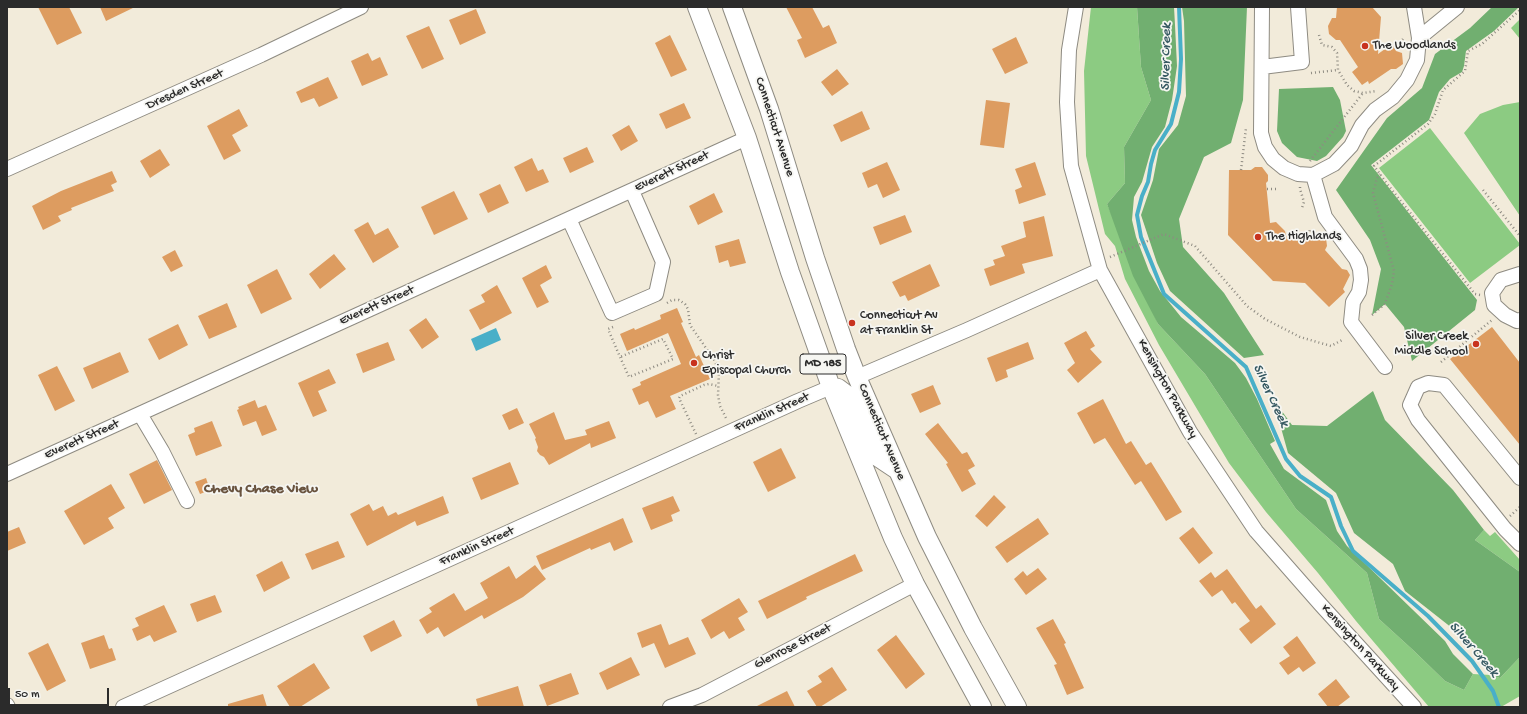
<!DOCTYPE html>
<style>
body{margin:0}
#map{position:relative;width:1527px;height:714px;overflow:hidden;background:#f2ebda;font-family:"Gochi Hand",sans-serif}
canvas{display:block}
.frame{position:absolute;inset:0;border:8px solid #2b2b2b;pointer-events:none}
.scale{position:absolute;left:8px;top:688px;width:101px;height:18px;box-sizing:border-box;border:2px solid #2b2b2b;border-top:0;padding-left:5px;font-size:12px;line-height:14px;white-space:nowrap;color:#2b2b2b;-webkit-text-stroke:3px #f6f6f2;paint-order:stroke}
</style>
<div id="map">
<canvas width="1527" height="714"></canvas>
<div class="frame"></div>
<div class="scale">50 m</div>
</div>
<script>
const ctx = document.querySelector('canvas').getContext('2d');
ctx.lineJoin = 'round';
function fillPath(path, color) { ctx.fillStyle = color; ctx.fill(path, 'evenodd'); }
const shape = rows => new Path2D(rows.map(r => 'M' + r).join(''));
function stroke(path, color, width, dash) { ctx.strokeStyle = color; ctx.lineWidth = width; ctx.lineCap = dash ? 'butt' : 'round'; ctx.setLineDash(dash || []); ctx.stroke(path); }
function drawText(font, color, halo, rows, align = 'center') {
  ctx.font = font + ' "Gochi Hand",sans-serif'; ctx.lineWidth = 3.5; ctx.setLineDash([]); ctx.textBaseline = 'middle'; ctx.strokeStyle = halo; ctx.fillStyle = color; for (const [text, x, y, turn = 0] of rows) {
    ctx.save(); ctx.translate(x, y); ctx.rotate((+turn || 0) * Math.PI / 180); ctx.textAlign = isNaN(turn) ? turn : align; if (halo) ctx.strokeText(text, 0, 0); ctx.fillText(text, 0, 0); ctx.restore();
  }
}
fillPath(shape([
 [1091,7,1137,7,1141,67,1151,100,1124,147,1125,183,1107,204,1158,324,1205,374,1296,509,1367,573,1379,619,1413,650,1445,681,1464,690,1473,674,1491,675,1500,678,1520,657,1520,696,1501,707,1429,707,1356,621,1318,573,1266,512,1229,463,1159,345,1125,279,1115,246,1105,234,1086,156,1084,71],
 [1520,19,1520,39,1511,28],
 [1520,102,1520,216,1464,133,1480,114,1503,105],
 [1430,128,1520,244,1520,245,1470,283,1379,168],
 [1484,530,1490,536,1495,532,1520,560,1520,572,1475,540]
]), '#8ccb82');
fillPath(shape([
 [1137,7,1174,7,1175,25,1177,66,1172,100,1165,127,1152,147,1142,182,1134,197,1132,220,1136,237,1149,271,1160,291,1181,317,1235,363,1246,378,1257,399,1275,441,1270,444,1284,469,1326,500,1337,531,1347,546,1445,641,1453,654,1473,674,1464,690,1445,681,1413,650,1379,619,1367,573,1296,509,1205,374,1158,324,1133,276,1107,204,1125,183,1124,147,1151,100,1141,67],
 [1182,7,1247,7,1243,100,1231,143,1204,157,1179,219,1183,247,1224,293,1264,355,1244,358,1170,291,1157,263,1141,215,1153,180,1159,149,1178,125,1186,96,1184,21],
 [1492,7,1519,7,1494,31,1466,51,1464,66,1462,72,1450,79,1439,92,1429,120,1371,165,1477,300,1475,310,1412,361,1404,327,1385,304,1372,315,1381,269,1370,240,1336,190,1387,118,1422,88,1435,54,1470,28],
 [1333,87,1340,100,1346,131,1343,137,1326,156,1317,161,1297,157,1282,143,1277,131,1279,89],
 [1373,391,1385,420,1453,490,1484,530,1475,540,1520,572,1520,657,1500,678,1491,675,1466,639,1405,591,1393,564,1354,533,1336,493,1288,453,1273,399,1292,425,1327,426]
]), '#71af70');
fillPath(shape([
 [496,328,501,340,476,351,471,339]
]), '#49afc8');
stroke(shape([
 [1179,7,1181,59,1179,92,1171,124,1155,150,1151,164,1148,182,1142,196,1137,215,1141,237,1164,294,1246,367,1286,459,1300,476,1331,497,1341,526,1353,551,1428,616,1472,661,1493,691,1499,707]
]), '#49afc8', 4);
fillPath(shape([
 [38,7,69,7,82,33,57,45],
 [100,7,135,7,106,21],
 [786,7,812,7,823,28,829,25,837,43,805,58,797,40,802,38],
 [1337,7,1372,7,1381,17,1378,54,1392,44,1396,51,1402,53,1403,64,1396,69,1391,69,1369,84,1368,81,1362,85,1352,72,1358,67,1340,40,1336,40,1329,34,1328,26,1332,18,1336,18],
 [476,9,486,33,460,45,449,20],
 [429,26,444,59,422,69,406,36],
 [670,35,687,70,671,77,655,43],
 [1016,37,1028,63,1005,74,992,49],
 [368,53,372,61,380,57,388,75,362,86,351,61],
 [837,69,849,84,832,96,821,82],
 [328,77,338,98,319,107,314,98,301,103,296,92],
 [986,100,1010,103,1004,148,980,145],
 [684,103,691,118,666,129,659,114],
 [239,109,248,126,232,135,241,151,224,160,207,126],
 [862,111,870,129,841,142,833,125],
 [629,125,638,141,621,151,612,135],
 [587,147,594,162,570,173,563,158],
 [160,149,170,165,150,178,140,161],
 [532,158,538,171,543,169,549,182,526,192,514,167],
 [887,162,900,190,883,198,877,184,868,188,862,173],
 [1035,162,1046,195,1019,204,1015,190,1022,187,1015,169],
 [1255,167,1262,167,1268,175,1268,181,1266,183,1270,223,1276,222,1285,231,1287,239,1315,239,1319,236,1326,238,1327,246,1325,250,1342,269,1347,270,1350,275,1343,289,1345,292,1329,307,1305,283,1273,281,1228,235,1229,170,1251,170],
 [112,171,117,182,111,185,114,191,71,208,72,210,58,216,61,221,43,230,32,206,61,191],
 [500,184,509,203,488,213,479,194],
 [454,191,468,219,434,235,421,207],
 [714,193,723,212,698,225,689,206],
 [905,215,912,232,880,245,873,227],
 [1044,216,1053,256,1022,264,1025,273,990,286,984,269,995,265,993,260,1005,256,1001,246,1026,237,1023,222],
 [368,222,375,235,388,228,399,247,373,263,354,230],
 [739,239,746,263,730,267,728,260,719,263,715,246],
 [175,250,183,266,171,272,162,257],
 [334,254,346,269,320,289,309,274],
 [930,264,940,286,908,301,905,295,900,297,892,282],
 [546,265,552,278,540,285,549,302,537,308,522,278],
 [277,269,292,299,261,314,247,285],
 [497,285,512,313,480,330,469,310,485,302,481,295],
 [227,303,237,327,209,339,198,316],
 [677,308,683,322,681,323,696,357,699,355,710,379,670,396,676,409,656,418,648,401,639,405,632,389,641,385,640,382,681,364,668,333,627,351,620,334,634,328,635,330,661,319,660,315],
 [426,318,439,337,422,349,409,330],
 [178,324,188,345,159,360,148,339],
 [1492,327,1520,363,1520,445,1450,359],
 [1086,331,1095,346,1090,349,1102,362,1078,383,1067,370,1075,363,1064,343],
 [388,342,395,360,363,373,356,354],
 [1028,342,1034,359,1006,370,1008,377,996,382,987,358],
 [120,352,129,372,92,389,83,368],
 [57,366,75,401,55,411,38,375],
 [329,369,336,383,318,391,327,411,313,417,298,383],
 [933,385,941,404,920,413,911,394],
 [1103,399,1126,444,1131,441,1146,465,1151,462,1182,512,1166,521,1141,481,1135,485,1105,438,1094,444,1077,413],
 [255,400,258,408,266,405,277,430,262,436,256,421,243,426,237,410,239,409,238,407],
 [517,408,524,423,509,430,502,415],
 [554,412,565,440,587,435,585,430,609,421,616,438,591,448,590,443,549,465,544,457,540,455,537,451,538,447,535,439,536,438,529,424],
 [212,421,222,446,196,456,188,435,195,432,194,428],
 [938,423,962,454,967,452,975,466,968,470,976,484,962,492,946,464,948,463,925,434],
 [781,448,796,478,768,492,753,462],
 [157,460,172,490,144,504,129,474],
 [510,462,519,484,481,500,472,478],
 [206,478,210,490,200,494,195,482],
 [111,484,125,508,108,518,114,528,84,545,64,511],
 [994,495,1006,507,987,527,975,516],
 [443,496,449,513,417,526,415,521,367,546,350,514,369,504,373,511,383,506,388,516,396,512,398,515],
 [673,496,680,511,671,515,673,521,651,530,642,508],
 [623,518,633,542,614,551,610,542,591,550,590,548,542,570,536,556],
 [1038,518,1049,534,1007,563,995,547],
 [19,527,26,543,7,551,7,532],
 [1193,527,1213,553,1199,564,1179,538],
 [338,541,345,557,312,570,305,554],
 [855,554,863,571,806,597,807,599,767,619,758,601],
 [282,561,290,578,264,592,256,575],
 [535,565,546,579,523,597,484,619,482,615,444,637,438,627,427,634,419,620,432,612,429,608,454,593,465,611,488,598,480,583,509,566,516,579],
 [1038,568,1047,579,1026,595,1014,579,1023,571,1027,576],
 [1227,569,1256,609,1261,605,1276,624,1251,644,1239,629,1250,621,1235,602,1232,604,1222,590,1212,597,1199,581,1211,572,1215,578],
 [215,595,222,612,197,622,190,604],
 [739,598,748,612,738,618,745,630,729,639,724,631,711,639,701,620],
 [164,605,177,632,154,642,150,635,137,641,132,629,139,626,135,618],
 [1053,619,1066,643,1064,644,1084,688,1067,695,1054,665,1057,664,1036,628],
 [394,620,402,636,371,652,363,636],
 [661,624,669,645,688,637,696,654,665,668,654,643,642,648,637,633],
 [104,635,109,649,112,648,116,660,90,669,81,643],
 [896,635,925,674,906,689,877,650],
 [1297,636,1316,663,1303,672,1299,667,1288,675,1279,663,1290,656,1283,647],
 [48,643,66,681,47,691,28,653],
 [631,657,640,675,607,690,599,673],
 [314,663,330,688,300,707,290,707,277,686],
 [832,667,847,690,820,707,817,707,807,691,822,682,818,676],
 [571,673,579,694,547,706,539,685],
 [1336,679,1350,697,1337,707,1328,707,1318,694],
 [518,686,524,707,478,707,476,699],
 [787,691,795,707,755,707],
 [263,694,267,707,228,707,228,704]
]), '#dd9c60');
const minor = shape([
 [1076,7,1069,50,1067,102,1071,166,1100,270,1190,432,1256,531,1321,605,1414,707],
 [1262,7,1261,133,1265,147,1273,159,1284,168,1298,174,1313,175,1325,217,1356,259,1360,269,1361,280,1359,292,1353,302,1351,322,1385,367],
 [1419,38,1457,7],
 [1262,67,1302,62,1298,7],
 [7,169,261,55,361,7],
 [1313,175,1334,164,1351,146,1362,125,1375,110,1393,97,1407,80,1417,60,1419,38,1414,7],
 [569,219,612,313,656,294,663,262,632,191],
 [1520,274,1501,280,1492,293,1494,305,1505,315,1517,321,1520,320],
 [857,377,967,330,1100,270],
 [140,414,162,451,187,501],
 [7,474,747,138],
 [1520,478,1444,385,1428,383,1418,387,1410,405,1418,420,1505,529,1520,544],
 [7,705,8,707],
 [123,707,798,401,831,387],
 [670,707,702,695,915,584]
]);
const major = shape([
 [697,7,747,138,790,272,831,387,893,538,915,584,982,707],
 [732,7,769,109,815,258,846,349,857,377,927,537,973,628,1017,707],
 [832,387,838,388,846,394,853,404,876,456,897,470]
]);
stroke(minor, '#8e8b82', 16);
stroke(major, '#8e8b82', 20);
stroke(shape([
 [1319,35,1322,45,1332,47,1337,53,1338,70,1347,85,1354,91,1363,93,1377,91],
 [1395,49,1403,39],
 [1311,73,1338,70],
 [1310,161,1363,93],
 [1241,170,1246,128],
 [1300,187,1300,189,1304,202,1302,208],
 [1267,189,1277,189],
 [1483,190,1520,236],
 [1308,239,1310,229],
 [1110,257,1164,234,1195,246,1247,306,1265,319,1300,337,1331,346,1344,339],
 [1480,295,1475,294,1388,185,1374,166,1428,124,1435,114,1443,90,1465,71,1468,51,1482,44,1520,10],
 [667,303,672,300,679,300,685,304,688,309,690,325,715,361,719,372,718,395,720,406,727,420],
 [1372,315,1385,304,1392,284,1394,271,1373,193,1377,178,1380,174],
 [613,327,608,329,620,357,629,377,673,359,663,339,620,357],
 [1441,362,1492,320],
 [696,434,679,398,680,396,704,385,709,384,718,386],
 [1510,516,1520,507]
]), '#8e8b82', 2.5, [1, 3]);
stroke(minor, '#fff', 14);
stroke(major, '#fff', 18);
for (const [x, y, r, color] of [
 [1365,46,4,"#c8321e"],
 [1258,237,4,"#c8321e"],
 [852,323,4,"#c8321e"],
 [1476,344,4,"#c8321e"],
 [694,363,4,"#c8321e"]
]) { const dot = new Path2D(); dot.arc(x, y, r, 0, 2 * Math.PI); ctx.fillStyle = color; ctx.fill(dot); stroke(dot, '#f6f6f2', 1.5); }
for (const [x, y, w] of [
 [823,364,46]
]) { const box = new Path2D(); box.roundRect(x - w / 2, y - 10, w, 20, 3); ctx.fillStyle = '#f6f6f2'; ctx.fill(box); stroke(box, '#2b2b2b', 1); }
drawText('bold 12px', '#2b2b2b', null, [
 ["MD 185",823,364]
]);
drawText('13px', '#2b2b2b', '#f6f6f2', [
 ["The Woodlands",1373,46],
 ["The Highlands",1266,237],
 ["Connecticut Av",860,316],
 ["at Franklin St",860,331],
 ["Silver Creek",1468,337,"right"],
 ["Middle School",1468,352,"right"],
 ["Christ",702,356],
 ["Episcopal Church",702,371]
], 'left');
drawText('13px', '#2b2b2b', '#f6f6f2', [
 ["Dresden Street",185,90,-24],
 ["Connecticut Avenue",774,127,72],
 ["Everett Street",672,172,-25],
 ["Everett Street",377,306,-24],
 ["Kensington Parkway",1167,389,61],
 ["Franklin Street",772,413,-24],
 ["Connecticut Avenue",881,432,67],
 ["Everett Street",82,440,-24],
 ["Franklin Street",477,547,-24],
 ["Glenrose Street",793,647,-27],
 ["Kensington Parkway",1360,648,48]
]);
drawText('italic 14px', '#365962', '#f6f6f2', [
 ["Silver Creek",1167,57,-89],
 ["Silver Creek",1270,396,65],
 ["Silver Creek",1473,650,49]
]);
drawText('bold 15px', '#69533e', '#f6f6f2', [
 ["Chevy Chase View",261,490]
]);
</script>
